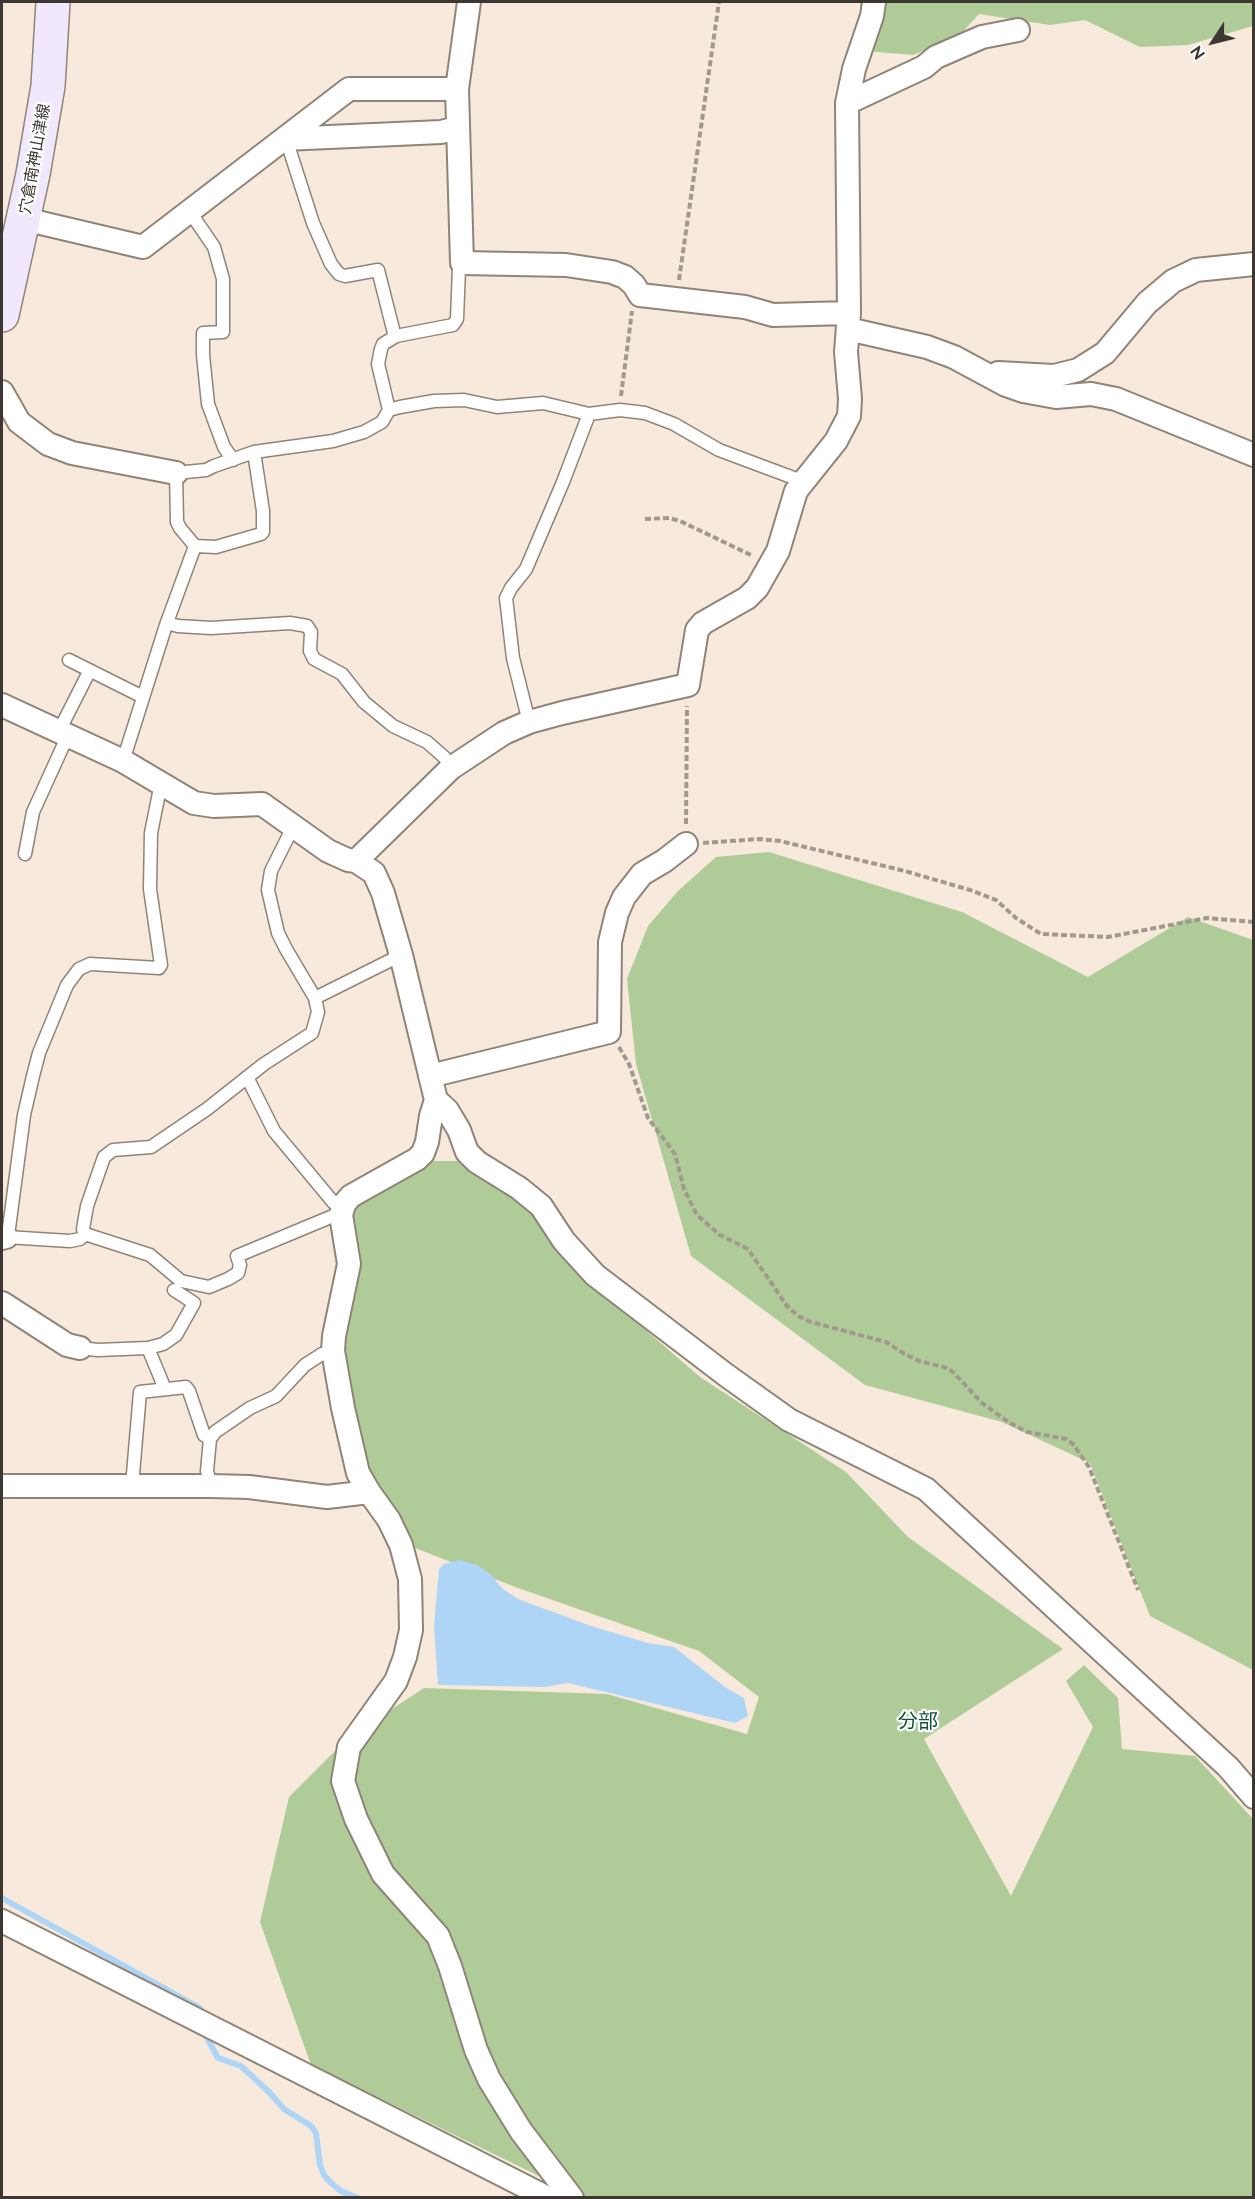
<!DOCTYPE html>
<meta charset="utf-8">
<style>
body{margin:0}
#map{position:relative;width:1255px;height:2199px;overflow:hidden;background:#f7eadc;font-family:Raleway,sans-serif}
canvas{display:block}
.frame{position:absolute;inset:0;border:3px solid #3c3732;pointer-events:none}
.north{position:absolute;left:1183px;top:12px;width:60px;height:60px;-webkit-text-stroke:4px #fff;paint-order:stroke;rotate:235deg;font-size:16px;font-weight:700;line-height:24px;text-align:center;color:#3c3732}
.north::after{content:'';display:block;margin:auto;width:21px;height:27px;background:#3c3732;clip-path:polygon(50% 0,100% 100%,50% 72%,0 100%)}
</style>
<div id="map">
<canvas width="1255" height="2199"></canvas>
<div class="frame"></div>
<div class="north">N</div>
</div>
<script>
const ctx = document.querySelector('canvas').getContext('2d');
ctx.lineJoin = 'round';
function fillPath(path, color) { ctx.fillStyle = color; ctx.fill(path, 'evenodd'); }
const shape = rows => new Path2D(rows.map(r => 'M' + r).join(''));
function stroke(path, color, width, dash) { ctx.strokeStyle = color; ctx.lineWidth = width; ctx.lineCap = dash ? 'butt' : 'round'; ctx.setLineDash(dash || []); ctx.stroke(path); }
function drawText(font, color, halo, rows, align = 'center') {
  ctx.font = font + ' Raleway,"Noto Sans JP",sans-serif'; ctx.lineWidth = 4.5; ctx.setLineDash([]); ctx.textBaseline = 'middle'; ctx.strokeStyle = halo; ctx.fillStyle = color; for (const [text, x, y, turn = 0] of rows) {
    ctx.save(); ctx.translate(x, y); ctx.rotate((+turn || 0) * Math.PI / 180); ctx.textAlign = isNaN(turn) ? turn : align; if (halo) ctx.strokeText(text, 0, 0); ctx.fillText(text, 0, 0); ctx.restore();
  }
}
fillPath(shape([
 [860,2,1253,2,1253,26,1188,45,1140,47,1085,20,1050,25,979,14,959,36,913,55,865,51],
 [769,852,962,912,1088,977,1188,917,1253,940,1253,1670,1150,1616,1090,1463,1002,1422,865,1385,691,1256,636,1064,627,979,648,926,678,891,716,857],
 [427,1161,458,1161,469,1172,528,1208,580,1273,700,1377,846,1472,908,1537,1063,1649,924,1739,1011,1896,1093,1727,1066,1681,1084,1665,1118,1698,1122,1749,1195,1756,1253,1819,1253,2197,582,2197,311,2065,260,1922,289,1797,349,1737,424,1688,607,1694,747,1734,759,1697,699,1651,518,1588,415,1548,367,1472,340,1350,351,1215,357,1205]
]), '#afcc98');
fillPath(shape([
 [459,1560,477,1565,489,1573,503,1589,518,1599,591,1626,648,1643,674,1647,725,1687,744,1698,748,1716,735,1723,568,1683,545,1687,438,1685,434,1626,439,1569,444,1564]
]), '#afd5f6');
stroke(shape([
 [2,1898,200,2008,202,2014],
 [206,2036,218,2058,241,2066,270,2093,284,2109,311,2126,316,2133,320,2165,324,2175,331,2183,341,2191,358,2198]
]), '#afd5f6', 6);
const service = shape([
 [284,139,288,145,313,223,331,264,339,274,345,276,378,270,395,337],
 [190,212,214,247,223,279,223,332,203,333,203,355,208,404,224,447,233,460],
 [389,410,378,364,381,349,383,344,396,336,453,325,457,319,459,268,462,263],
 [195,546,216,547,261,534,263,532,263,511,254,452],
 [167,623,178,626,211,628,290,623,307,626,311,632,310,651,314,659,342,674,364,702,393,726,427,742,444,757,452,767],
 [69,660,143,697],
 [529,722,513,658,506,598,511,588,526,569,563,482,589,414],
 [59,731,89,672],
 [123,761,166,625,195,546,180,528,177,522,176,473,206,470,214,466,254,452,333,441,364,432,382,422,389,410,400,407,434,401,464,400,497,407,543,403,589,414,620,410,645,413,674,424,719,450,802,481],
 [161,783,151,833,150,889,161,965,159,968,90,964,79,969,67,985,39,1053,33,1076,24,1115,9,1228,6,1237,70,1241,80,1239,85,1234,83,1229,87,1206,104,1157,113,1150,151,1147,207,1109,264,1064,312,1033,318,1012,315,998,286,949,278,933,268,890,271,871,293,827],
 [25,854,33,812,68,735],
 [315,998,401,955],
 [247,1077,274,1131,333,1202,342,1210],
 [85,1234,150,1255,181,1281,209,1287,228,1279,238,1273,240,1265,237,1256,333,1216,341,1215],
 [80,1348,98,1350,148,1348,163,1344,176,1335,194,1303,174,1290],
 [148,1348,165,1389],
 [210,1439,215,1432,250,1408,276,1396,305,1365,322,1354,333,1351],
 [132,1486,140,1392,186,1387,189,1391,204,1435,210,1439,207,1471,211,1486]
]);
const minor = shape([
 [469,2,457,89,462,263,566,265,612,272,625,277,634,285,640,295,745,307,773,315,849,313],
 [847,103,924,67,936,57,982,37,1018,30],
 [284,139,441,132,457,128],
 [24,219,143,247,349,89,457,89],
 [848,329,927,347,954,357,1006,385,1023,391,1056,397,1091,394,1116,399,1254,455],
 [998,373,1054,376,1078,370,1105,353,1147,303,1173,281,1196,270,1254,264],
 [2,392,19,422,48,444,72,453,176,473],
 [2,705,123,761,194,803,214,806,262,804,328,851,348,860,356,861,374,873,383,893,401,955,436,1100,447,1110,459,1130,467,1152,477,1162,519,1188,541,1206,564,1241,595,1275,726,1375,789,1420,926,1489,1228,1767,1254,1797],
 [356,861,451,768,504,733,529,722,562,713,688,685,697,630,703,623,747,598,757,588,778,551,796,491,836,441,849,416,850,399,846,352,849,313,847,103,854,69,872,16,874,2],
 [430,1076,609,1032,610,942,617,913,624,897,642,874,664,861,686,844],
 [436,1100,431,1116,427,1142,423,1153,417,1159,351,1196,344,1204,341,1215,349,1264,334,1336,333,1351,343,1408,358,1473,369,1492,389,1520,401,1545,410,1579,411,1630,405,1657,396,1681,349,1747,343,1781,356,1819,383,1874,438,1936,450,1966,476,2050,489,2079,521,2131,572,2198],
 [2,1238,6,1237],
 [2,1303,67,1345,80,1348],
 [2,1486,211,1486,249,1487,327,1497,369,1492],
 [2,1921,548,2198]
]);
const secondary = shape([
 [2,315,33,174,48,86,53,2]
]);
stroke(service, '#8f8477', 15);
stroke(minor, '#8f8477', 26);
stroke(secondary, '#8f8477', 36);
stroke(shape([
 [679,280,719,2],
 [621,396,632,311],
 [645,519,669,518,680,521,753,556],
 [686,824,687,706],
 [703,843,759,839,780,841,905,871,970,890,996,900,1016,918,1041,934,1108,937,1207,918,1254,922],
 [619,1047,629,1064,648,1118,675,1154,684,1189,697,1215,720,1235,748,1249,787,1306,798,1316,811,1322,886,1342,903,1353,919,1361,947,1368,953,1372,982,1403,1010,1423,1027,1432,1066,1439,1073,1444,1089,1467,1138,1590]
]), '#a1988e', 4, [6, 3]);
stroke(service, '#fff', 12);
stroke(minor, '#fff', 22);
stroke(secondary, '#f1e8fe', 33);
drawText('16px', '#3c3732', '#fff', [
 ["穴倉南神山津線",35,159,-80]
]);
drawText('20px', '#0f5236', '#fff', [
 ["分部",918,1722]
]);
</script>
